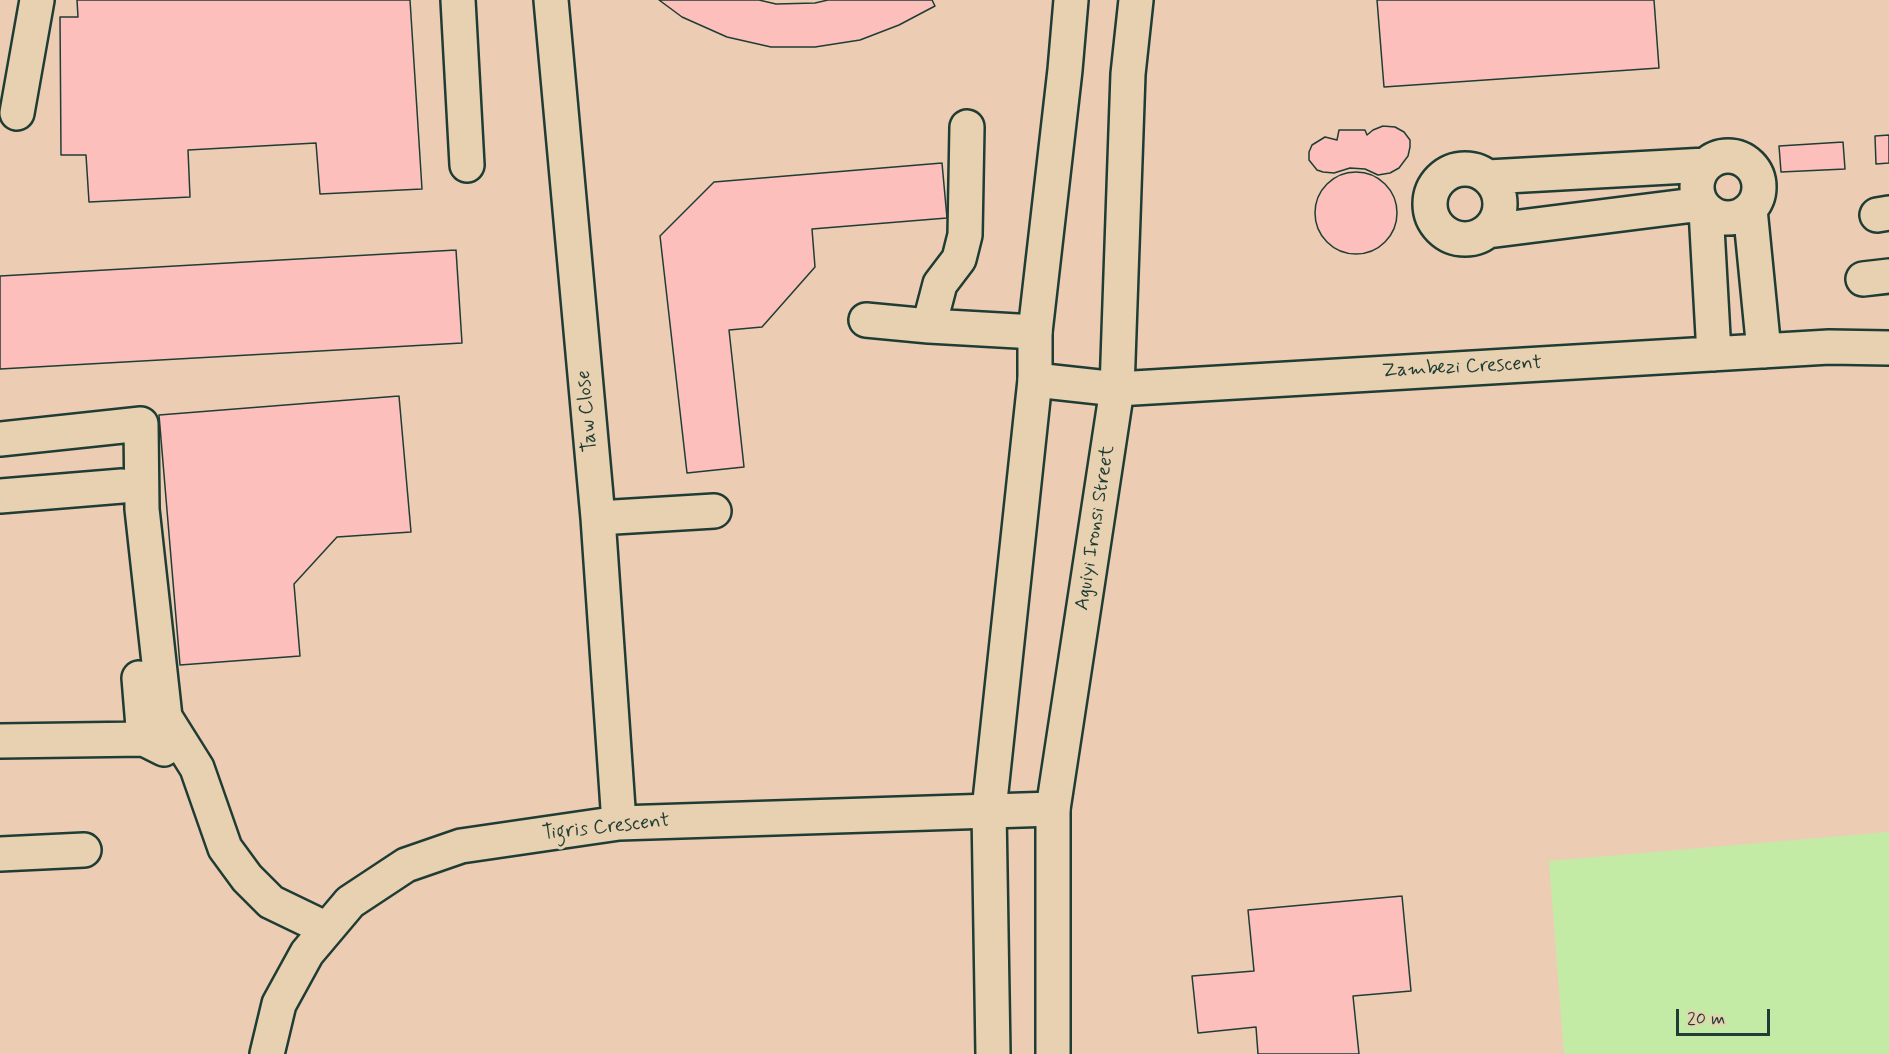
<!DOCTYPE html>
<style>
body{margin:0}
#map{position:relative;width:1889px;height:1054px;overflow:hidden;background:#eccdb3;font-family:Mynerve,sans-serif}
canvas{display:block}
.scale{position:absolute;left:1676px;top:1009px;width:94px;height:27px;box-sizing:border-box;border:3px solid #1f3d34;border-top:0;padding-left:8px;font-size:18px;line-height:21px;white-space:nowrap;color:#1f3d34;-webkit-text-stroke:4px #e8d1b1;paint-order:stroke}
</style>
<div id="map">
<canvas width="1889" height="1054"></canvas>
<div class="scale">20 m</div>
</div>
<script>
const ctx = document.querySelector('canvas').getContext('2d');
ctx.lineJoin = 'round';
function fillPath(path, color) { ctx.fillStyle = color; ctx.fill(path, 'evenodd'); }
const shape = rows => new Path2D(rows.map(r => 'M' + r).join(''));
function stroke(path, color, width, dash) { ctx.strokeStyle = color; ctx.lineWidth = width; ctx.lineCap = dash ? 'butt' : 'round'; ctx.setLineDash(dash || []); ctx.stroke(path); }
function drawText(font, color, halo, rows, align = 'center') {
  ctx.font = font + ' Mynerve,sans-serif'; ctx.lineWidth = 6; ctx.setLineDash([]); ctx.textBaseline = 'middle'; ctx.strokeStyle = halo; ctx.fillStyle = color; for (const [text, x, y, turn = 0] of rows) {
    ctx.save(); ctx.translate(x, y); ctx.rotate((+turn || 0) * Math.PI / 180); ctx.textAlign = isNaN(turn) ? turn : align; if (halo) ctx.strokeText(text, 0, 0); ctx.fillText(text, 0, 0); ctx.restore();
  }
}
fillPath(shape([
 [1889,832,1889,1054,1564,1054,1549,861]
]), '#c3eba6');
const building = shape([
 [77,0,410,0,422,189,320,194,316,143,188,150,190,197,89,202,86,155,61,155,60,17,78,17,77,0],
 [659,0,759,0,776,4,815,3,828,0,932,0,935,6,899,25,860,40,815,47,771,47,727,37,682,17,659,0],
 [1377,0,1654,0,1659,68,1384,87,1377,0],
 [1383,126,1395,127,1404,132,1410,140,1410,147,1408,156,1399,168,1390,173,1378,175,1365,169,1350,168,1334,173,1323,172,1317,170,1309,160,1309,152,1312,145,1325,137,1337,140,1339,130,1365,130,1367,135,1373,130,1383,126],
 [1889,135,1889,163,1876,164,1875,136,1889,135],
 [1843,142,1845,169,1781,172,1779,146,1843,142],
 [942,163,947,218,812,229,815,267,762,327,729,330,744,467,687,473,660,236,714,182,942,163],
 '1315 213a41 41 0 1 1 82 0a41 41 0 1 1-82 0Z',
 [456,250,462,343,0,369,0,276,456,250],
 [399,396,411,532,337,537,294,584,300,656,180,665,159,415,399,396],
 [1402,896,1411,991,1353,996,1359,1054,1258,1054,1256,1027,1198,1033,1192,976,1254,971,1248,910,1402,896]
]);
fillPath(building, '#fcbfbc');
stroke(building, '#1f3d34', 1.5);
const minor = shape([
 [458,0,467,165],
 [551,0,598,518,619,823],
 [17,113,37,0],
 '1697 187a31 31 0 1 1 62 0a31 31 0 1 1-62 0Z',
 '1430 204a35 35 0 1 1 70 0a35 35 0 1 1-70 0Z',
 [1488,177,1706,165],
 [1750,209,1764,351],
 [1706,210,1714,354],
 [1877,215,1889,213],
 [1488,231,1702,204],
 [1863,279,1889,276],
 [866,320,929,326,1035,332],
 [929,326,940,284,959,259,965,235,967,127],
 [1035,380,1117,389,1829,347,1889,348],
 [0,439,141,424,142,509,165,717,197,768,225,848,247,878,271,902,327,929],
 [0,496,122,486],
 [598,518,714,511],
 [139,678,144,739],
 [0,741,144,739,164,749],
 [0,854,84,850],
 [267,1054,279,1004,307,953,350,902,406,865,461,846,619,823,1053,809]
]);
const major = shape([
 [993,1054,989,810,1035,380,1035,332,1065,70,1071,0],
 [1053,1054,1053,809,1117,389,1128,74,1136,0]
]);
stroke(minor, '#1f3d34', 38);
stroke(major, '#1f3d34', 38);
stroke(minor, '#e8d1b1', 33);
stroke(major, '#e8d1b1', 33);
drawText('20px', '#1f3d34', '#e8d1b1', [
 ["Zambezi Crescent",1462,368,-3],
 ["Taw Close",588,411,-95],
 ["Aguiyi Ironsi Street",1096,528,-81],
 ["Tigris Crescent",606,828,-6]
]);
</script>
